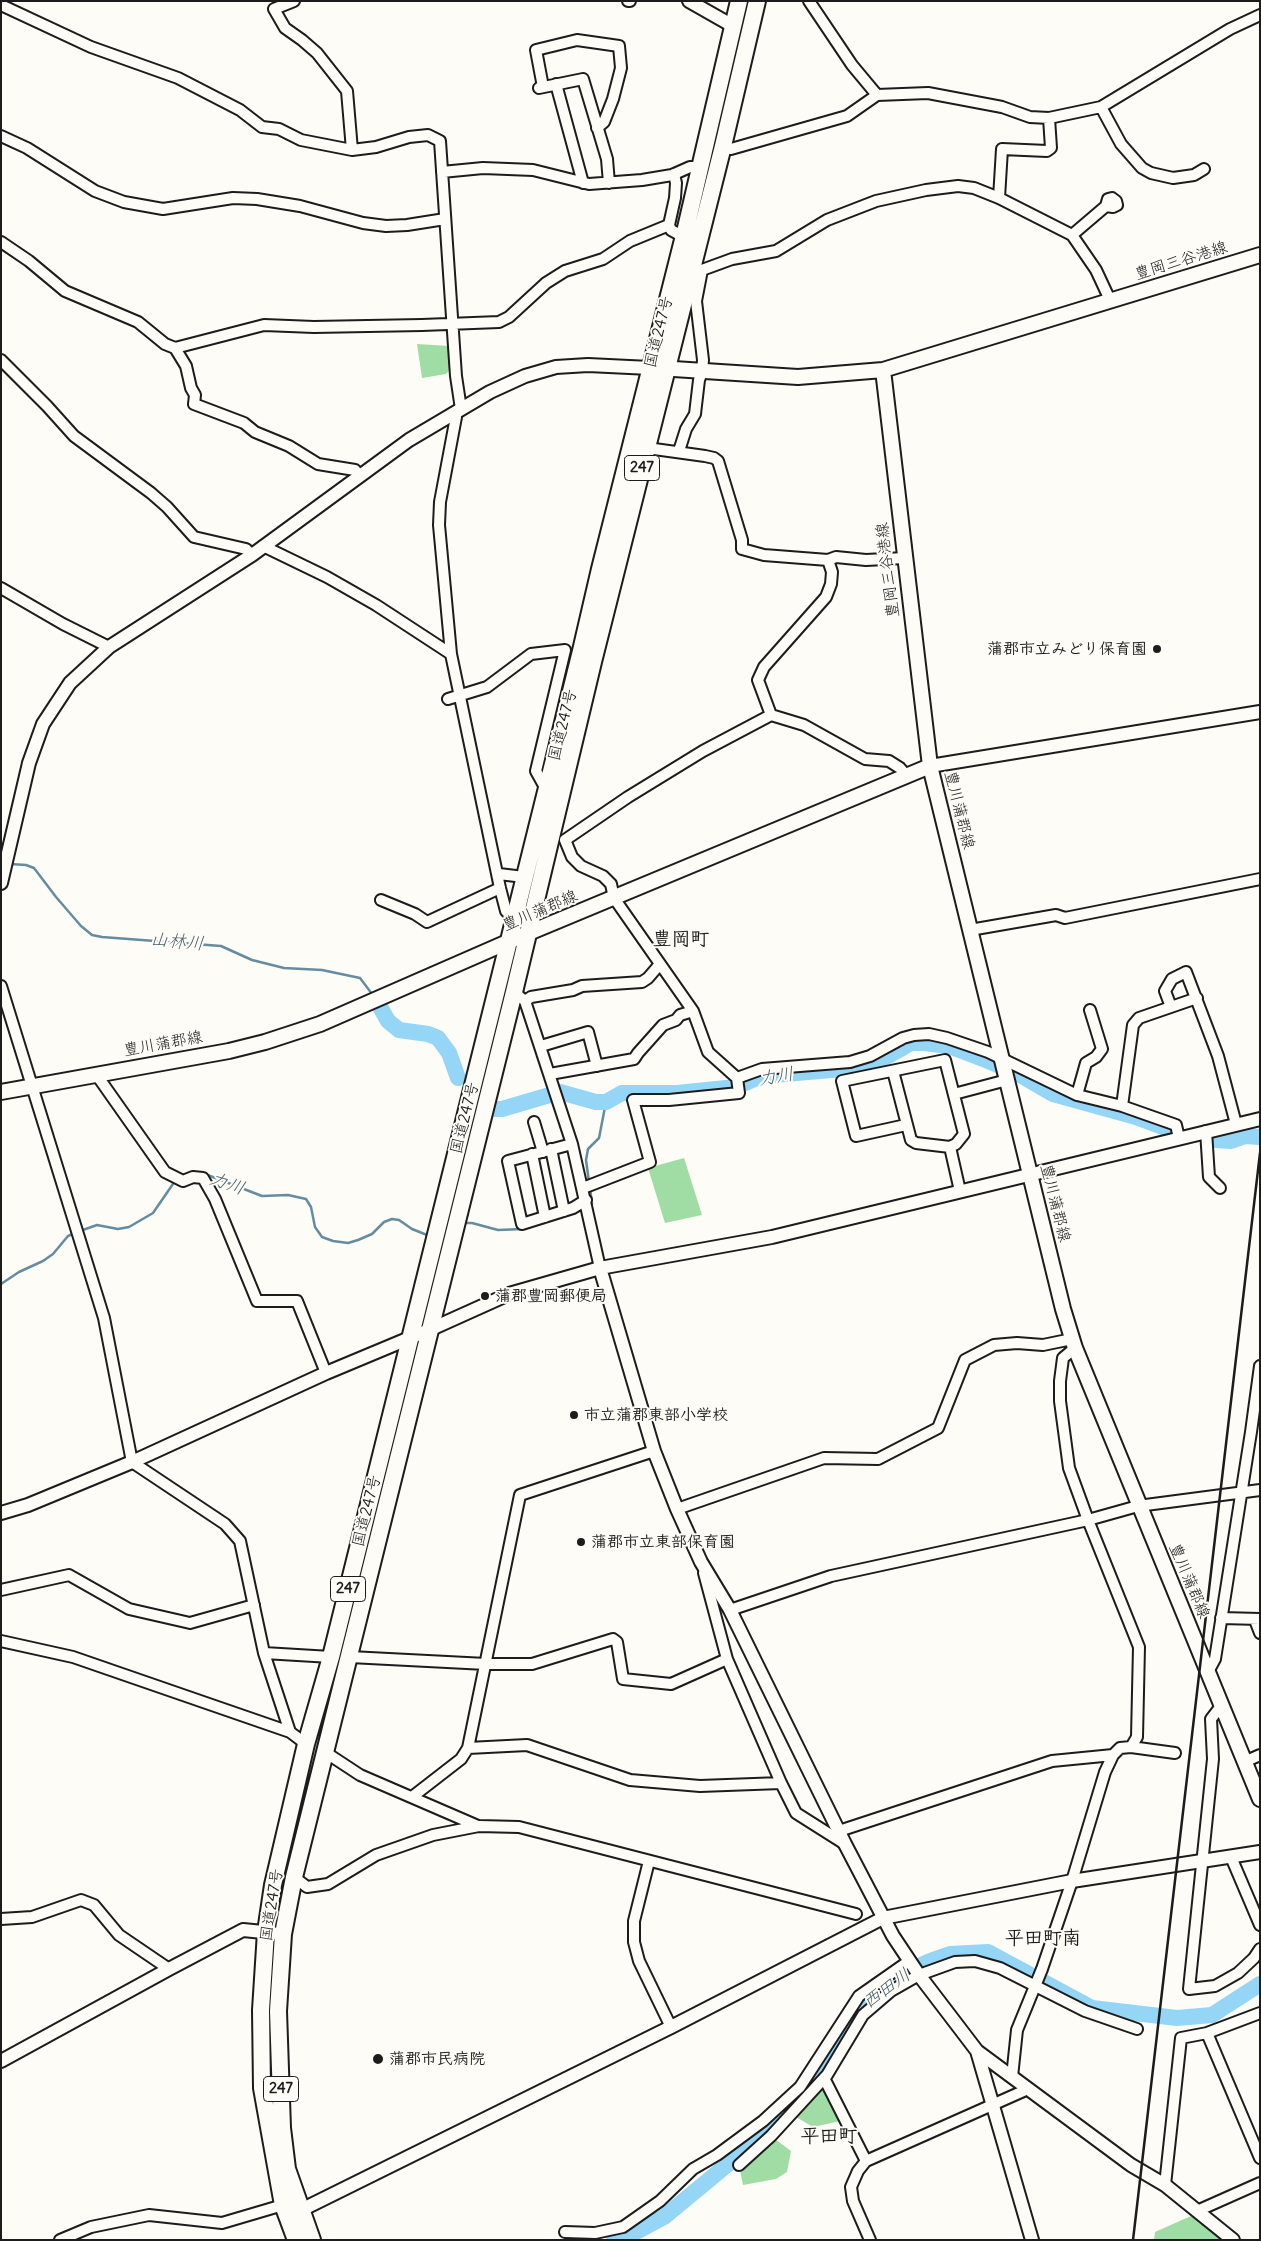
<!DOCTYPE html>
<meta charset="utf-8">
<style>
body{margin:0}
#map{position:relative;width:1261px;height:2241px;overflow:hidden;background:#fdfcf7;font-family:Delius,sans-serif}
canvas{display:block}
.frame{position:absolute;inset:0;border:2px solid #1c1c1c;pointer-events:none}
</style>
<div id="map">
<canvas width="1261" height="2241"></canvas>
<div class="frame"></div>
</div>
<script>
const ctx = document.querySelector('canvas').getContext('2d');
ctx.lineJoin = 'round';
function fillPath(path, color) { ctx.fillStyle = color; ctx.fill(path, 'evenodd'); }
const shape = rows => new Path2D(rows.map(r => 'M' + r).join(''));
function stroke(path, color, width, dash) { ctx.strokeStyle = color; ctx.lineWidth = width; ctx.lineCap = dash ? 'butt' : 'round'; ctx.setLineDash(dash || []); ctx.stroke(path); }
function drawText(font, color, halo, rows, align = 'center') {
  ctx.font = font + ' Delius,"Klee One",sans-serif'; ctx.lineWidth = 4; ctx.setLineDash([]); ctx.textBaseline = 'middle'; ctx.strokeStyle = halo; ctx.fillStyle = color; for (const [text, x, y, turn = 0] of rows) {
    ctx.save(); ctx.translate(x, y); ctx.rotate((+turn || 0) * Math.PI / 180); ctx.textAlign = isNaN(turn) ? turn : align; if (halo) ctx.strokeText(text, 0, 0); ctx.fillText(text, 0, 0); ctx.restore();
  }
}
fillPath(shape([
 [417,344,450,346,453,366,446,374,422,378],
 [684,1158,702,1215,665,1223,648,1168],
 [824,2078,845,2120,813,2127,791,2114],
 [771,2136,791,2151,787,2172,776,2179,743,2185,739,2165],
 [1191,2216,1224,2240,1154,2240,1155,2232]
]), '#a0dda4');
stroke(shape([
 [10,864,26,865,34,868,56,897,81,926,92,935,102,937,221,946,252,960,284,968,322,970,360,978,372,994],
 [205,1174,262,1196,288,1195,306,1199,311,1207,315,1227,322,1237,333,1241,348,1243,358,1240,372,1234,384,1222,392,1219,399,1220,412,1229,427,1235],
 [181,1176,192,1172],
 [589,1182,586,1160,588,1149,599,1138,606,1102],
 [589,1206,592,1204,590,1188],
 [465,1223,472,1223,498,1230,523,1229,575,1213,584,1208],
 [80,1231,97,1225,118,1229,129,1227,153,1213,175,1181],
 [1,1284,19,1272,43,1261,53,1254,68,1236,75,1233]
]), '#658c9f', 2.5);
stroke(shape([
 [379,1005,388,1021,399,1030,428,1034,438,1038,449,1053,458,1078],
 [492,1109,502,1109,560,1092,596,1102,606,1102,622,1093,677,1093,736,1087,762,1076,854,1068,881,1060,911,1043,924,1043,949,1046,986,1060,1017,1073,1053,1094,1136,1117,1168,1129],
 [1216,1140,1231,1141,1245,1136,1260,1137],
 [614,2240,638,2231,664,2217,728,2164,808,2089,823,2068,857,2011,898,1976,930,1961,950,1954,988,1952,1092,2008,1177,2018,1212,2015,1260,1984]
]), '#95d6f6', 16);
const minor = shape([
 [294,1,274,9,285,28,302,40,317,53,347,91,352,150],
 [628,1,630,1],
 [809,1,852,65,877,95],
 [1,5,91,47,178,78,240,110,262,127,279,129,301,140,352,150,376,147,409,137,428,135,440,141,456,376,461,409],
 [556,84,583,183],
 [543,87,536,50,577,40,619,46,621,68,613,99,604,122,597,128],
 [539,88,583,79,607,159,609,183],
 [1101,107,1121,144,1142,168,1151,173,1173,178,1194,175,1204,169],
 [1,136,27,148,95,191,124,202,163,209,233,198,257,199,300,206,363,223,386,226,407,225,445,219],
 [723,146,731,149,847,116,877,95,928,93,1002,107,1030,117,1049,118,1101,107,1230,29,1260,15],
 [442,172,483,168,533,170,589,184,642,180,672,175,690,167,700,167],
 [674,174,676,183,675,198,669,225,671,230,684,237],
 [999,198,1002,149,1047,151,1051,148,1049,118],
 [1072,235,1106,206,1108,199,1112,198,1116,201,1117,205,1113,207,1106,206],
 [1,242,29,261,65,291,138,322,165,344,175,348,264,325,314,327,422,325,499,322,509,317,546,283,565,271,603,259,630,241,669,225],
 [691,274,732,259,776,251,827,220,876,201,926,190,958,186,974,188,999,198,1072,235,1096,270,1110,300],
 [175,348,186,366,191,388,195,395,194,404,244,423,255,432,289,446,318,464,355,470,360,476],
 [1,360,47,406,74,436,151,493,167,507,194,537,246,549,252,555],
 [453,413,456,417,440,502,439,525,451,654,500,888,506,911,514,919],
 [647,448,705,456,714,458,718,461,742,540,742,549,764,555,828,560,836,557,866,560,904,558],
 [679,451,686,429,695,414,699,380,702,372,703,360,696,301,702,270],
 [263,546,327,577,376,605,451,654],
 [1,588,63,624,109,647],
 [448,699,487,687,531,654,565,650,536,771,546,789],
 [771,715,758,680,764,667,826,597,831,584,832,572,828,560],
 [499,874,524,877],
 [381,900,415,914,427,922,500,888],
 [970,930,1056,915,1065,918,1260,879],
 [1,986,104,1318,132,1462,225,1524,240,1541,264,1653,290,1732],
 [514,992,525,1001,572,1144,600,1268],
 [525,1001,531,997,573,990,582,986,642,982,648,978,660,964],
 [1171,1007,1165,991,1172,979,1186,972,1218,1056,1236,1124],
 [541,1046,588,1032,597,1066],
 [893,1071,911,1140,916,1143,950,1147,956,1144,964,1134,945,1060,842,1081,856,1136,906,1125],
 [96,1074,165,1172,183,1181,193,1177,203,1178,215,1199,257,1301,297,1301,326,1373],
 [550,1074,634,1059,638,1053,663,1025,676,1020,680,1015,693,1011],
 [737,1078,708,1052,693,1011,614,898,611,884,603,876,581,866,572,857,565,840,628,797,703,751,771,715,804,725,865,759,889,761,900,768,906,775],
 [954,1094,1007,1080],
 [1077,1095,1086,1063,1096,1057,1102,1049,1090,1010],
 [1122,1106,1133,1025,1139,1018,1197,998],
 [534,1122,543,1152],
 [1206,1131,1209,1177,1220,1188],
 [572,1144,508,1161,522,1224,573,1208,586,1200],
 [950,1147,960,1191],
 [551,1149,564,1211],
 [532,1154,545,1217],
 [583,1188,650,1162,633,1100,669,1100,739,1093,737,1078,762,1069,850,1062,870,1056,903,1038,914,1035,929,1034,947,1038,988,1052,1077,1095,1122,1106,1176,1125,1179,1138],
 [1075,1348,1063,1358,1060,1381,1060,1401,1069,1468,1088,1520,1139,1647,1137,1737,1131,1747],
 [677,1509,824,1458,878,1459,938,1428,965,1360,994,1345,1017,1343,1043,1345,1072,1339],
 [704,1573,727,1659,781,1783,796,1813,845,1844],
 [1,1590,69,1575,129,1609,190,1623,254,1605],
 [730,1610,831,1576,1088,1520,1138,1506,1260,1490],
 [1221,1618,1260,1619],
 [1255,1620,1260,1633],
 [1,1641,73,1657,290,1732,306,1744],
 [264,1653,331,1657],
 [350,1657,486,1664,532,1664,613,1639,617,1642,623,1679,671,1684,727,1659],
 [1208,1672,1215,1659,1251,1432,1260,1366],
 [1221,1706,1211,1719,1213,1759,1189,1989,1215,1986,1238,1973,1254,1958,1260,1949],
 [468,1748,527,1745,630,1780,700,1786,781,1783],
 [325,1752,360,1775,478,1826],
 [1244,1762,1260,1755],
 [412,1797,461,1759,468,1748,520,1495,654,1451],
 [839,1831,1052,1761,1113,1755],
 [1231,1857,1260,1925],
 [649,1861,634,1921,634,1942,639,1961,671,2027],
 [294,1877,307,1887,328,1884,376,1855,433,1835,479,1826,519,1827,856,1914],
 [1,1919,32,1917,81,1900,94,1905,119,1935,169,1969],
 [1207,2033,1260,2158],
 [1012,2077,1017,2030,1042,1969,1072,1881,1105,1772,1113,1755,1120,1748,1131,1747,1175,1753],
 [824,2078,866,2161],
 [739,2165,771,2136,827,2075,863,2015,891,1991,919,1975,955,1962,975,1961,1000,1968,1085,2011,1137,2029],
 [1165,2185,1181,2038,1207,2033,1260,2013],
 [1197,2211,1260,2183],
 [565,2232,595,2233,623,2227,660,2201,693,2169,717,2155,763,2121,800,2087,859,1996,909,1961],
 [60,2240,91,2227,149,2215,222,2223,283,2205],
 [870,2240,853,2201,851,2187,858,2171,866,2161,1028,2089]
]);
const tertiary = shape([
 [689,1,733,26],
 [930,766,1260,712],
 [1,883,29,763,43,724,70,683,109,647,252,555,409,440,490,392,525,376,556,367,588,365,650,368],
 [600,1268,654,1451,677,1509,701,1562,730,1610,845,1844,893,1936,919,1975,977,2051,1131,2165,1165,2185,1233,2240],
 [1,1513,28,1505,132,1462,326,1373,429,1330,509,1294,600,1268,772,1237,1260,1119],
 [977,2051,1032,2240],
 [1,2061,169,1969,243,1930,273,1933],
 [293,2214,671,2027,883,1918,1072,1881,1260,1852]
]);
const secondary = shape([
 [658,368,798,377,883,370,1260,255],
 [883,370,930,766,1063,1309,1075,1348,1260,1799],
 [1,1092,229,1051,265,1042,320,1024,526,934,930,766]
]);
const trunk = shape([
 [296,2240,283,2205,262,2088,261,2010,266,1932,273,1885,306,1744,331,1657,581,651,600,569,686,228,739,1],
 [312,2240,287,2169,282,2128,278,2011,283,1934,294,1877,514,992,593,662,723,146,757,1]
]);
stroke(minor, '#1c1c1c', 14);
stroke(tertiary, '#1c1c1c', 16);
stroke(secondary, '#1c1c1c', 18);
stroke(trunk, '#1c1c1c', 20);
stroke(minor, '#fdfcf7', 10);
stroke(tertiary, '#fdfcf7', 12);
stroke(secondary, '#fdfcf7', 14);
stroke(trunk, '#fdfcf7', 16);
stroke(shape([
 [1133,2240,1260,1153]
]), '#1c1c1c', 2.5);
for (const [x, y, r, color] of [
 [1157,649,5,"#1c1c1c"],
 [485,1296,5,"#1c1c1c"],
 [574,1415,5,"#1c1c1c"],
 [581,1542,5,"#1c1c1c"],
 [378,2059,6,"#1c1c1c"]
]) { const dot = new Path2D(); dot.arc(x, y, r, 0, 2 * Math.PI); ctx.fillStyle = color; ctx.fill(dot); stroke(dot, '#fdfcf7', 2); }
for (const [x, y, w] of [
 [642,468,35],
 [348,1589,35],
 [281,2089,35]
]) { const box = new Path2D(); box.roundRect(x - w / 2, y - 12.5, w, 25, 4); ctx.fillStyle = '#fdfcf7'; ctx.fill(box); stroke(box, '#1c1c1c', 1); }
drawText('bold 15px', '#1c1c1c', null, [
 ["247",642,468],
 ["247",348,1589],
 ["247",281,2089]
]);
drawText('16px', '#1c1c1c', '#fdfcf7', [
 ["豊岡三谷港線",1181,261,-17],
 ["国道247号",659,332,-76],
 ["豊岡三谷港線",888,570,-97],
 ["国道247号",563,725,-76],
 ["豊川蒲郡線",959,810,76],
 ["豊川蒲郡線",540,911,-23],
 ["豊川蒲郡線",163,1044,-10],
 ["国道247号",465,1118,-76],
 ["豊川蒲郡線",1055,1203,76],
 ["国道247号",367,1511,-76],
 ["豊川蒲郡線",1189,1581,67],
 ["国道247号",272,1905,-81]
]);
drawText('bold 16px', '#1c1c1c', '#fdfcf7', [
 ["蒲郡市立みどり保育園",1147,649,"right"],
 ["蒲郡豊岡郵便局",495,1296],
 ["市立蒲郡東部小学校",584,1415],
 ["蒲郡市立東部保育園",591,1542],
 ["蒲郡市民病院",389,2059]
], 'left');
drawText('italic 18px', '#465d68', '#fdfcf7', [
 ["山林川",177,942,5],
 ["力川",776,1077,-9],
 ["力川",227,1184,19],
 ["西田川",887,1989,-36]
]);
drawText('bold 19px', '#1c1c1c', '#fdfcf7', [
 ["豊岡町",681,940],
 ["平田町南",1043,1939],
 ["平田町",829,2137]
]);
</script>
